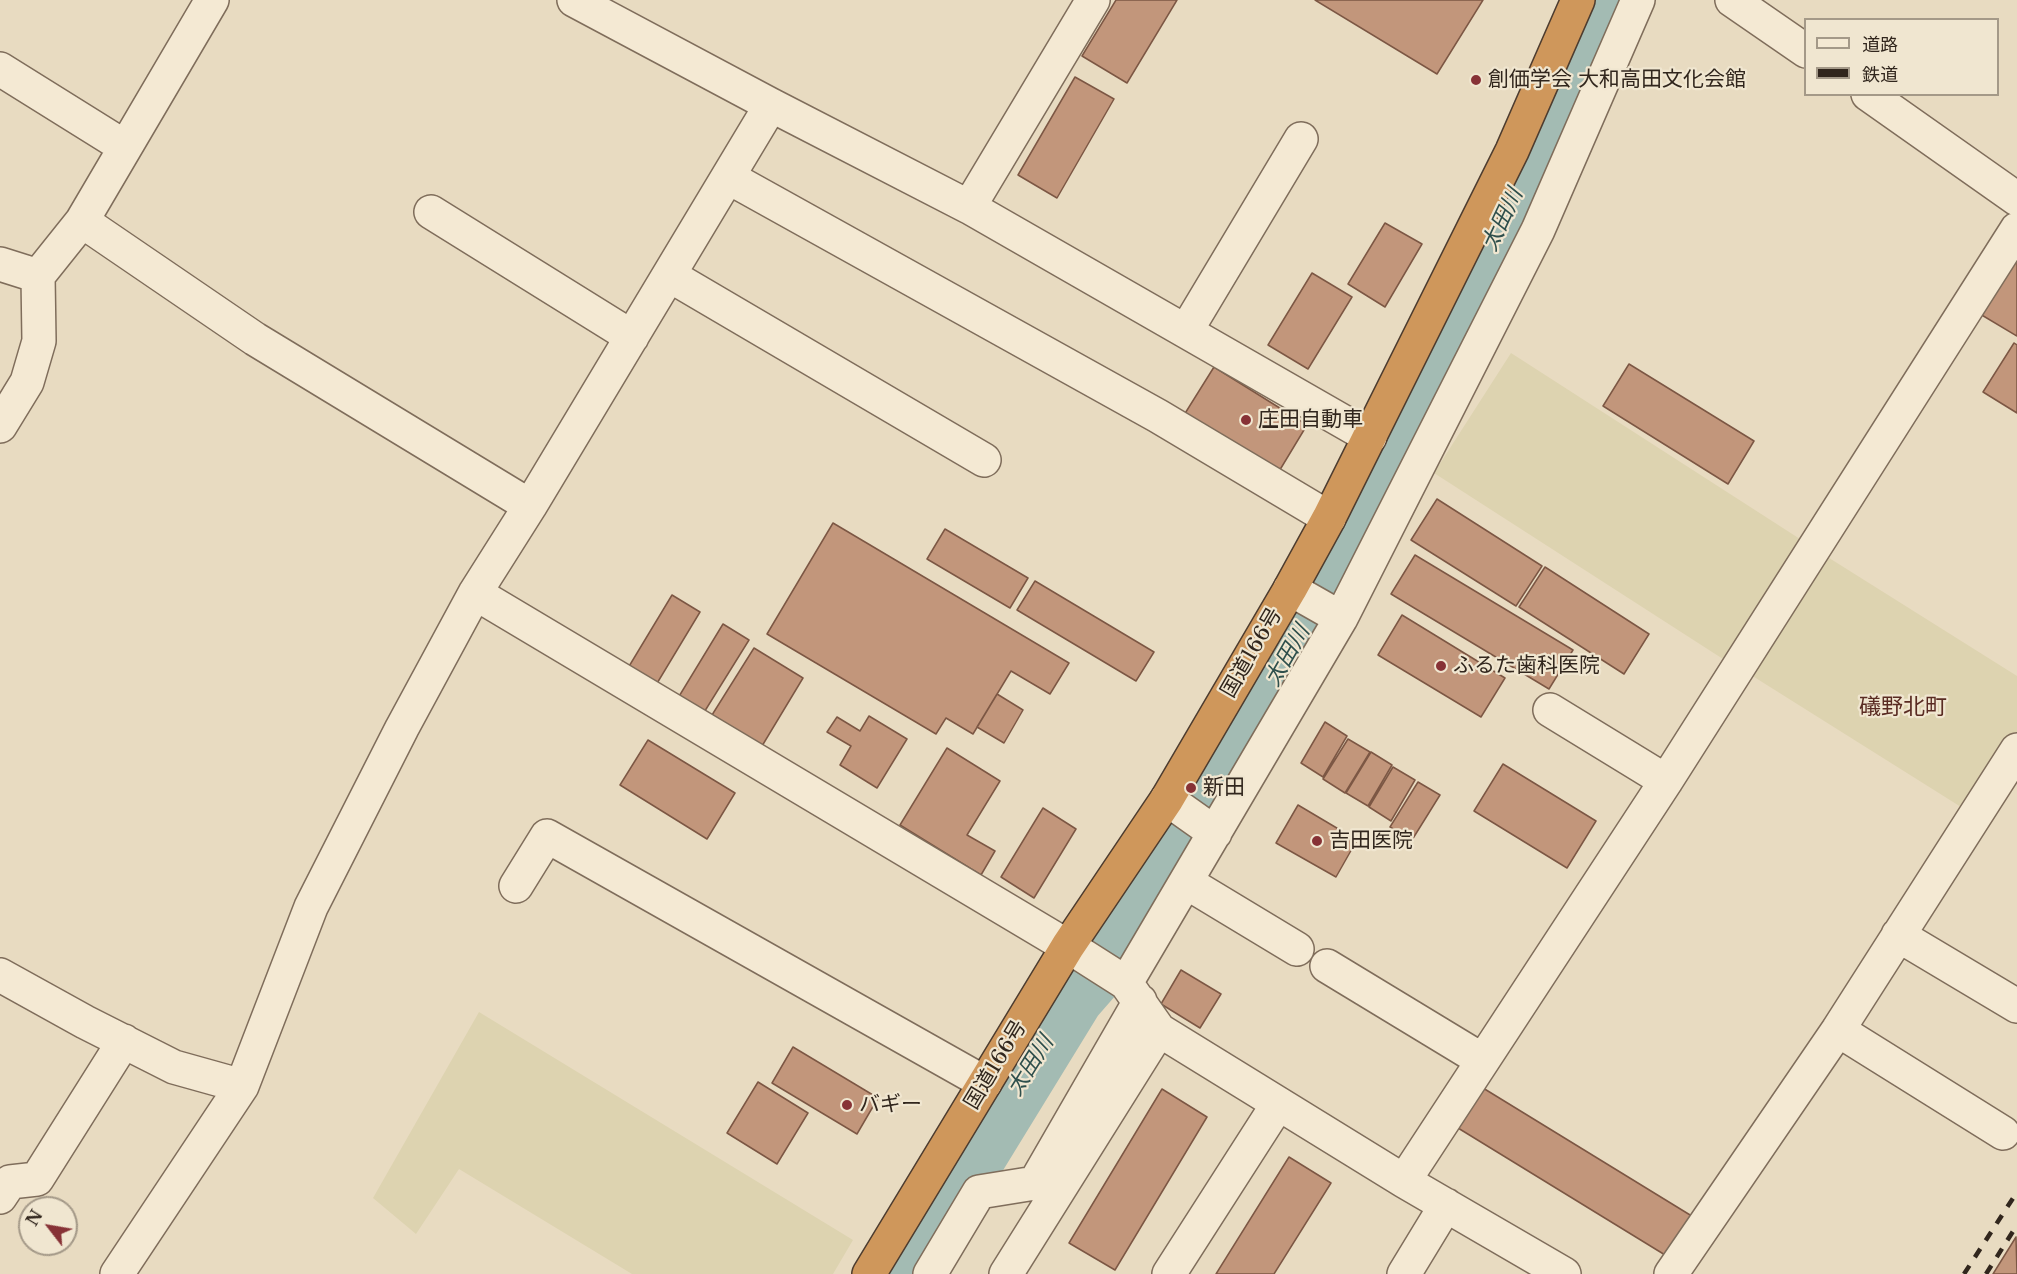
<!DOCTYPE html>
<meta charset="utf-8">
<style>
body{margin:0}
#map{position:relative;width:2017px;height:1274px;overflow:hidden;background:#e8dbc1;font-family:"Libre Baskerville","Noto Sans JP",serif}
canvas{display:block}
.legend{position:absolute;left:1804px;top:18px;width:195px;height:78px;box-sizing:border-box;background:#f0e6d0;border:2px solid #a49988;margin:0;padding:8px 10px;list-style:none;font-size:18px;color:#31261d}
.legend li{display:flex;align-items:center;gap:12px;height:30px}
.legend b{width:30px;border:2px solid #a49988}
.north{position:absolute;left:18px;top:1196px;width:60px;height:60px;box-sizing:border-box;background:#f0e6d0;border:2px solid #a49988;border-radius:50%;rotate:301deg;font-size:16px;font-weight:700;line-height:24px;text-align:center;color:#31261d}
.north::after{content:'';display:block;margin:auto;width:21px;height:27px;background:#873236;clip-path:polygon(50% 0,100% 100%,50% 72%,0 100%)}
</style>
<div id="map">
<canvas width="2017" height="1274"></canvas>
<ul class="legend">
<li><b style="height:8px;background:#f4e9d3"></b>道路</li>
<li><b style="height:8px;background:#31261d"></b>鉄道</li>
</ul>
<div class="north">N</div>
</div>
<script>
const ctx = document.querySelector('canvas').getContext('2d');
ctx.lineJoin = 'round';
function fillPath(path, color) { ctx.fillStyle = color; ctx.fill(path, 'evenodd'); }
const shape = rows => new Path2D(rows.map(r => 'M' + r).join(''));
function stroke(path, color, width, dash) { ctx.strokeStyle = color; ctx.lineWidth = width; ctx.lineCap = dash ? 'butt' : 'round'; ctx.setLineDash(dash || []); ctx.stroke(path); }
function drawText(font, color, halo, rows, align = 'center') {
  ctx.font = font + ' "Libre Baskerville","Noto Sans JP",serif'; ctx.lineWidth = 4.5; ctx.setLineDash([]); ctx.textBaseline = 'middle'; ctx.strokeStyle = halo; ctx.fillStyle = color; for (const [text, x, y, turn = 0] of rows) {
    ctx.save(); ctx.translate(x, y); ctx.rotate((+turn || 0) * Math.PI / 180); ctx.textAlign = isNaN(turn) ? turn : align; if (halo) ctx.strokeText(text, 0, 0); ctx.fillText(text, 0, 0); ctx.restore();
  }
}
fillPath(shape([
 [1511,353,1800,539,1723,659,1434,473],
 [1818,551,2017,676,2017,735,1969,812,1743,670],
 [479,1012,853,1240,833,1274,632,1274,459,1169,416,1234,373,1198]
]), '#ddd3b0');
stroke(shape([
 [903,1274,1073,997,1136,925,1334,575,1608,0]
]), '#a3bbb3', 62);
const building = shape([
 [1116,0,1177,0,1127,83,1082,56,1116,0],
 [1315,0,1483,0,1437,74,1315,0],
 [1075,77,1114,99,1057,198,1018,175,1075,77],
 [1385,223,1422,244,1385,307,1348,284,1385,223],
 [2017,242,2017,336,1975,311,2017,242],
 [1312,273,1352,297,1308,369,1268,345,1312,273],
 [2014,343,2017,345,2017,413,1983,392,2014,343],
 [1629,364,1754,441,1728,484,1603,406,1629,364],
 [1214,367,1307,425,1278,473,1184,415,1214,367],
 [1437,499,1542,566,1516,606,1411,540,1437,499],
 [833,523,1069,663,1050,694,1011,671,973,734,946,718,936,734,767,634,833,523],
 [945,529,1028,578,1010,608,927,559,945,529],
 [1415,555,1573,650,1549,689,1391,594,1415,555],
 [1545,567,1649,634,1624,674,1519,607,1545,567],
 [1035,581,1154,652,1136,681,1017,610,1035,581],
 [672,595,700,612,656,685,628,668,672,595],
 [1402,615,1505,678,1481,717,1378,655,1402,615],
 [723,624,749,640,703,714,678,698,723,624],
 [754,648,803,678,762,746,712,715,754,648],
 [997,694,1023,710,1004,743,977,727,997,694],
 [869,716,907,739,877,788,840,765,851,746,827,732,837,717,860,731,869,716],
 [1325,722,1347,736,1323,777,1301,763,1325,722],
 [1348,739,1370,752,1345,793,1323,779,1348,739],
 [648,740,735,793,707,839,620,785,648,740],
 [947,748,1000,781,967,835,995,851,981,875,900,825,947,748],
 [1371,752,1392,765,1368,806,1346,793,1371,752],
 [1503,764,1596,821,1567,868,1474,811,1503,764],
 [1393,767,1415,780,1391,821,1369,807,1393,767],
 [1418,782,1440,795,1412,840,1390,827,1418,782],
 [1298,805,1357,840,1336,877,1276,843,1298,805],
 [1043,808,1076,829,1034,898,1001,877,1043,808],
 [1181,970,1221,994,1200,1028,1161,1004,1181,970],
 [793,1047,878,1098,857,1134,772,1083,793,1047],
 [758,1082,808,1113,777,1164,727,1133,758,1082],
 [1483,1088,1695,1218,1670,1258,1458,1128,1483,1088],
 [1162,1089,1207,1117,1115,1270,1069,1243,1162,1089],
 [1289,1157,1331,1183,1274,1274,1216,1274,1289,1157],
 [2016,1237,2017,1274,1993,1274,2016,1237]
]);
fillPath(building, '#c2967b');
stroke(building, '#7c5744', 1.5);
const minor = shape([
 [574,0,771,105,969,207,1370,437],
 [1732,0,1806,51],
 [0,69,125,147],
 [1868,94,2017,199],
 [728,177,1158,416,1329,518],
 [969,207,1093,0],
 [431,212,632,337],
 [82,221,255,339,530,506],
 [0,264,38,276],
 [669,275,984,460],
 [1186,331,1301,139],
 [0,426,27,382,39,341,38,276,82,221,212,0],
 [1290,589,1341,618],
 [475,593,1082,955,1126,983,1159,1030,1404,1181,1564,1274],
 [1550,710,1666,781],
 [1167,799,1215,833],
 [1186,882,1297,949],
 [516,886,547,836,985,1083],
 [1898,935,2017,1006],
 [1327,966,1482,1060],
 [0,975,85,1022,174,1067,242,1086],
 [1126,983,1341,618,1538,230,1638,0],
 [1838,1030,2003,1133],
 [1404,1181,1666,781,2017,229],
 [0,1197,10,1182,37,1179,124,1041],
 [117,1274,242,1086,311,907,402,728,475,593,530,506,771,105],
 [930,1274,979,1192,1035,1183,1140,1001],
 [1006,1274,1159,1030],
 [1169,1274,1278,1104],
 [1404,1274,1446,1205],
 [1671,1274,1838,1030,2017,750]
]);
const highway = shape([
 [869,1274,1068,946,1167,799,1290,589,1329,518,1512,151,1578,0]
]);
stroke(minor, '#7f6d5b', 36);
stroke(highway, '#4d3c2f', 36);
stroke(minor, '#f4e9d3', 33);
stroke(highway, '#cf975b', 33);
stroke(shape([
 [1964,1274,2017,1192],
 [1986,1274,2017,1225]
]), '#31261d', 4.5, [10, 10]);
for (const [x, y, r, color] of [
 [1476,80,6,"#873236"],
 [1246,420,6,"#873236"],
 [1441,666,6,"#873236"],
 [1191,788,6,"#873236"],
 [1317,841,6,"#873236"],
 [847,1105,6,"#873236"]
]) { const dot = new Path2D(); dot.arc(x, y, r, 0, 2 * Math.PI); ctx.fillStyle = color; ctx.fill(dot); stroke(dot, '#f0e6d0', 2); }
drawText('21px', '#31261d', '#f0e6d0', [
 ["創価学会 大和高田文化会館",1488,80],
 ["庄田自動車",1258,420],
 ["ふるた歯科医院",1453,666],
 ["新田",1203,788],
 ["吉田医院",1329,841],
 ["バギー",859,1105]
], 'left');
drawText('21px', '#31261d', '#f0e6d0', [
 ["国道166号",1252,653,-60],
 ["国道166号",996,1065,-59]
]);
drawText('italic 22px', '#2e4f4c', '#f0e6d0', [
 ["太田川",1503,220,-65],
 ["太田川",1288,656,-60],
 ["太田川",1031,1066,-58]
]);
drawText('22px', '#592b22', '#f0e6d0', [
 ["礒野北町",1903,708]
]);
</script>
